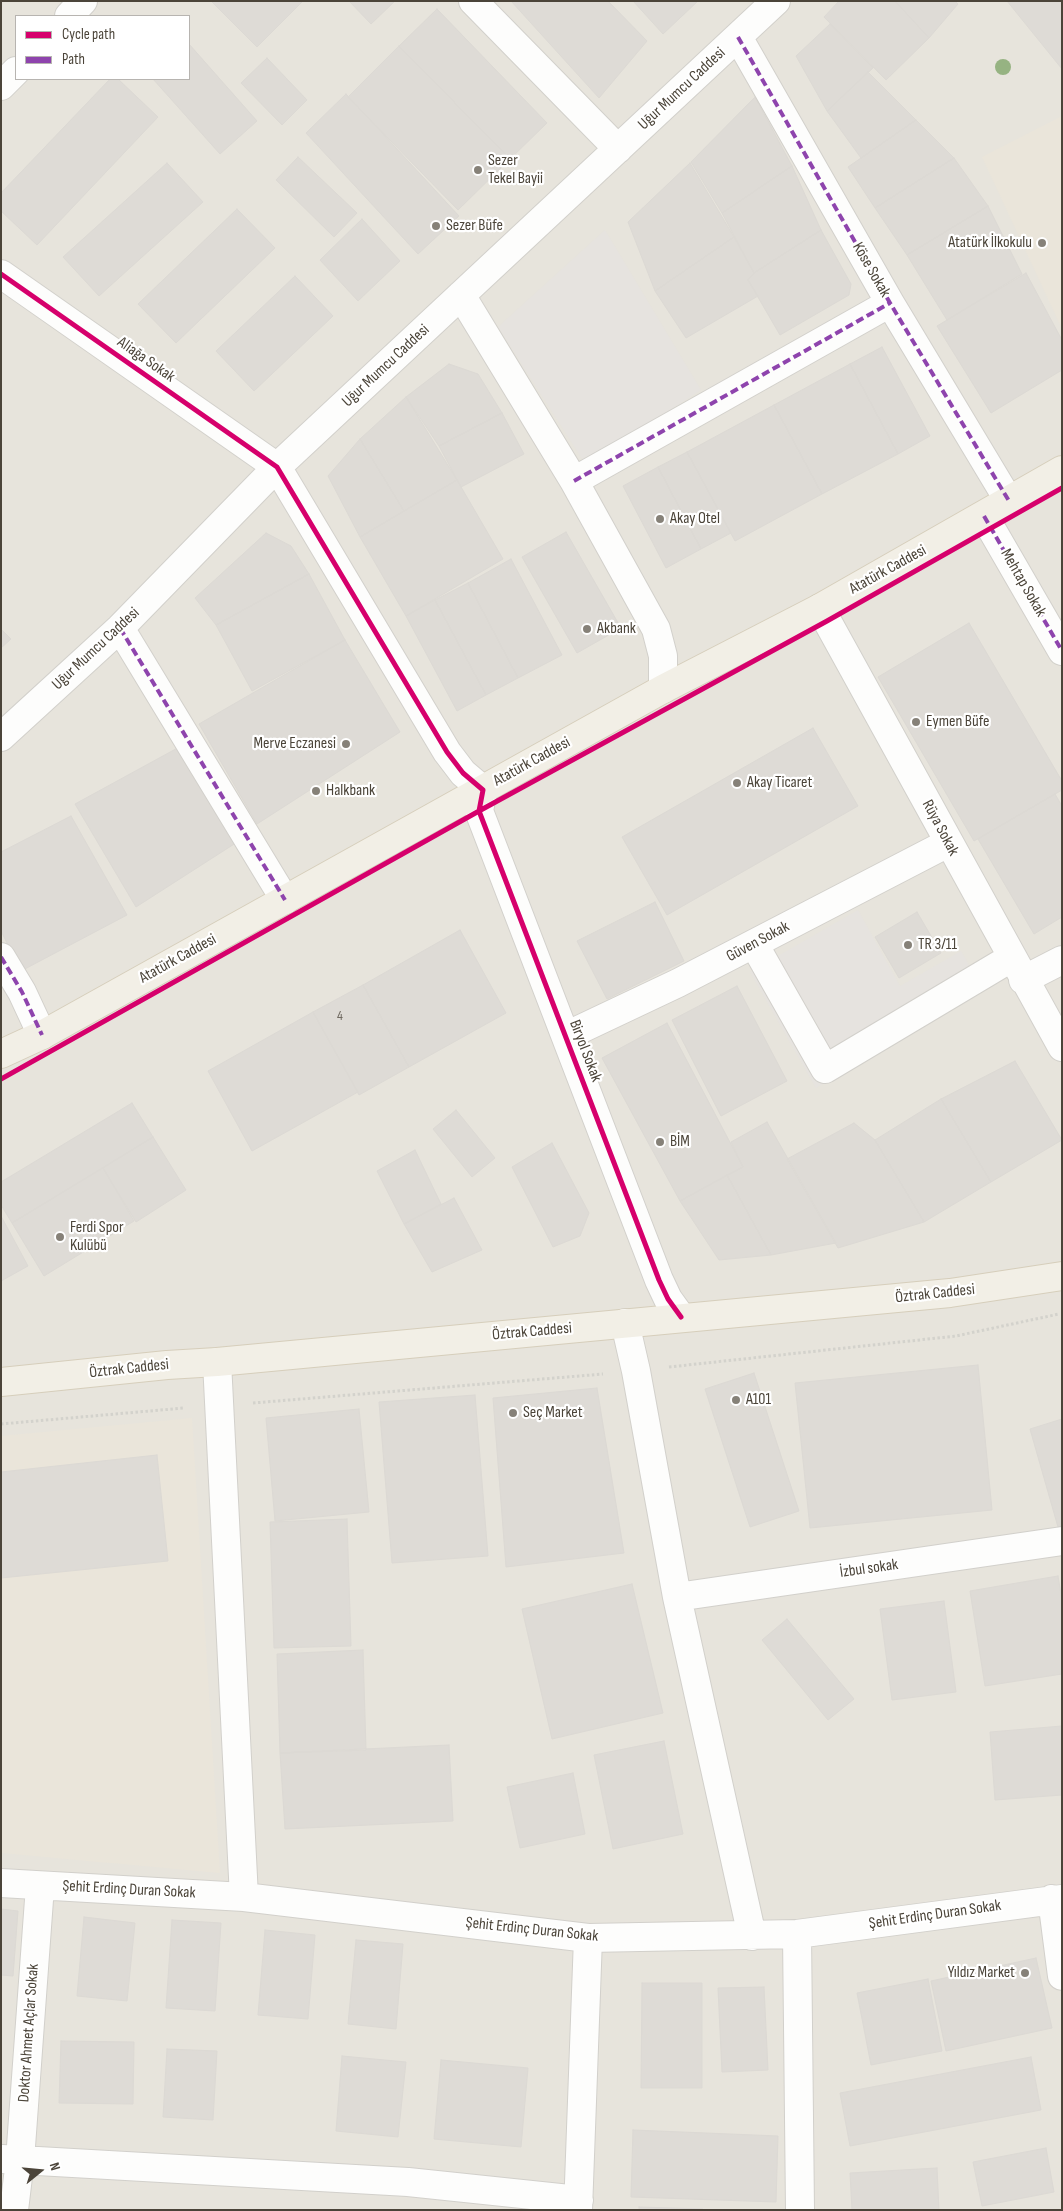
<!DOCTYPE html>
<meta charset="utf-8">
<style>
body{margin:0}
#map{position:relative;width:1063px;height:2211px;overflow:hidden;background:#f4f2ee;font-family:"Sofia Sans Condensed",sans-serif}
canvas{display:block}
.frame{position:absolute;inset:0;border:2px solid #4b4439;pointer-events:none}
.legend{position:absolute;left:15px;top:15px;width:175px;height:65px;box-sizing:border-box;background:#fff;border:1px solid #b7b4b0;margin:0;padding:6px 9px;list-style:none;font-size:15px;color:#4b4439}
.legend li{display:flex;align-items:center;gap:10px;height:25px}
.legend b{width:25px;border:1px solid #b7b4b0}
.north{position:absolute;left:15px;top:2146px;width:50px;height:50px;-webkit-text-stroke:4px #fff;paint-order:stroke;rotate:73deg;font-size:14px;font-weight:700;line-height:20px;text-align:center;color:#4b4439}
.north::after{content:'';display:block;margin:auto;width:18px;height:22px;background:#4b4439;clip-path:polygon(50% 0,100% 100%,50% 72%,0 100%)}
</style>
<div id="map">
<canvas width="1063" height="2211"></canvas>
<div class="frame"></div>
<ul class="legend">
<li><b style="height:6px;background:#d6006c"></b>Cycle path</li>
<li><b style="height:6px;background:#8e44ad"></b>Path</li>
</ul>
<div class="north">N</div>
</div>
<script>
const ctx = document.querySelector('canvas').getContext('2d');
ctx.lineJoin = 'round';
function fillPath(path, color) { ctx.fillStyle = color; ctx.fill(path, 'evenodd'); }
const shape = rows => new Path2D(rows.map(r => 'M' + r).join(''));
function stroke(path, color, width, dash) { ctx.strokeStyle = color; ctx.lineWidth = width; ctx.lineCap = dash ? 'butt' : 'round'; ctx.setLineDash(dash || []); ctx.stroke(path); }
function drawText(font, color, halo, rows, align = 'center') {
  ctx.font = font + ' "Sofia Sans Condensed",sans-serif'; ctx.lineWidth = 4.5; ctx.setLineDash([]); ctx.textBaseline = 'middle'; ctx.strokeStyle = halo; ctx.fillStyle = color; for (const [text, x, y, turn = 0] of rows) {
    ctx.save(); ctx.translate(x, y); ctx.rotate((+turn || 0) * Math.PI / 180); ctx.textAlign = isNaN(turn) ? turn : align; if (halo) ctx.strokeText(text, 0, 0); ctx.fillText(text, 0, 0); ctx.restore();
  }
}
fillPath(shape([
 [1,1,1062,1,1062,2210,1,2210],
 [16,16,189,16,189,79,16,79]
]), '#e7e4dc');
fillPath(shape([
 [1062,116,1062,329,982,157],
 [192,1418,220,1873,1,1853,1,1436]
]), '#eae5da');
fillPath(shape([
 [605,230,701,390,586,465,498,327],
 [858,910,900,986,961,951,984,991,816,1088,750,972]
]), '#e6e3df');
const building = shape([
 [211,1,303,1,257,47,211,1],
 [349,1,395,1,371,24,349,1],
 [511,1,608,1,647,41,599,98,511,1],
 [633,1,698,1,663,34,633,1],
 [839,1,895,1,929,38,886,80,824,17,839,1],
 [895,1,955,1,958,4,929,38,895,1],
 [1007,1,1062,1,1062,69,1007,1],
 [437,9,547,123,510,159,399,46,437,9],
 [830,24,873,68,827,111,796,56,830,24],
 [189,44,257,121,220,154,153,79,189,79,189,44],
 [399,46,510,159,458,210,348,97,399,46],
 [267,58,307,100,282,125,241,83,267,58],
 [868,72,916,120,861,158,827,111,868,72],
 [110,79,118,79,158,117,37,245,1,211,1,193,110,79],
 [346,94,459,216,418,254,306,133,346,94],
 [755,97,792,166,722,213,691,162,755,97],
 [916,120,954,158,875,208,848,167,916,120],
 [298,157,357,213,334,237,276,180,298,157],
 [954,158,988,206,907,255,875,208,954,158],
 [167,163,203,202,99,296,63,257,167,163],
 [690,163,734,237,655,291,628,222,690,163],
 [792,166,821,230,754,273,722,213,792,166],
 [988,206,1022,274,947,320,907,255,988,206],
 [237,209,275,248,176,343,138,304,237,209],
 [362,219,400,261,358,301,320,260,362,219],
 [821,230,851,284,849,295,780,335,748,280,754,273,821,230],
 [734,237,754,273,748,280,758,296,686,338,655,291,734,237],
 [1026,273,1062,340,1062,370,991,413,937,326,1026,273],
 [295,276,333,316,254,391,216,351,295,276],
 [882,347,930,436,898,454,850,364,882,347],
 [449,364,478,374,502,413,439,446,406,397,449,364],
 [850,364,898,454,822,494,774,405,850,364],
 [406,397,457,480,404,511,360,439,406,397],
 [774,405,822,494,735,541,687,452,774,405],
 [502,413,524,454,461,487,439,446,502,413],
 [360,439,404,511,360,537,328,476,360,439],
 [687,452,731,533,701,549,658,467,687,452],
 [658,467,701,549,666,568,623,486,658,467],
 [457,480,503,559,406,616,360,537,457,480],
 [566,532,621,628,577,653,522,557,566,532],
 [266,533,291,546,309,574,216,625,195,598,266,533],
 [511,559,562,655,518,678,468,583,511,559],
 [309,574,345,640,252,691,216,625,309,574],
 [468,583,518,678,486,695,435,600,468,583],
 [435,600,486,695,457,711,406,616,435,600],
 [969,623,1062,781,1062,790,974,841,878,677,969,623],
 [1,629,11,639,1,648,1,629],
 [345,640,400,732,257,824,199,724,345,640],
 [813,728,858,806,667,915,622,837,813,728],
 [183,745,242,839,136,907,75,804,183,745],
 [1055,794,1062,806,1062,917,1034,934,978,839,1055,794],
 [71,816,127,915,21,971,1,931,1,852,71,816],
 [655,902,684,961,607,999,577,941,655,902],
 [917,912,941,953,899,978,875,937,917,912],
 [460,930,506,1013,409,1067,363,985,460,930],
 [363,985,409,1067,359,1095,313,1012,363,985],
 [737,986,787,1081,721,1116,672,1020,737,986],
 [313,1012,358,1092,252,1151,208,1071,313,1012],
 [667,1023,743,1167,680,1201,602,1058,667,1023],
 [1015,1061,1062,1140,991,1182,941,1099,1015,1061],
 [941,1099,991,1182,924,1222,875,1140,941,1099],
 [132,1103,153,1137,12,1223,1,1205,1,1182,132,1103],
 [456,1110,495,1158,472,1177,433,1129,456,1110],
 [767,1122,836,1243,771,1255,727,1175,743,1167,731,1142,767,1122],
 [854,1123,875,1140,924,1222,838,1248,787,1159,854,1123],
 [153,1137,186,1190,136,1222,103,1168,153,1137],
 [552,1143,589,1213,580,1236,553,1247,512,1167,552,1143],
 [415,1150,441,1204,404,1224,377,1171,415,1150],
 [103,1168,134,1221,44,1276,12,1223,103,1168],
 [727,1175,771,1255,719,1260,680,1201,727,1175],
 [454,1198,482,1250,432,1272,404,1224,454,1198],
 [1,1216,28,1266,1,1281,1,1216],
 [978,1365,992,1510,810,1528,795,1383,978,1365],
 [754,1373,799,1511,750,1527,705,1389,754,1373],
 [597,1388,624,1553,506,1567,493,1398,597,1388],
 [475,1395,488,1556,392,1563,379,1402,475,1395],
 [359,1409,369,1512,275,1521,266,1418,359,1409],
 [1062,1419,1062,1526,1058,1527,1030,1429,1062,1419],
 [157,1455,168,1561,1,1578,1,1472,157,1455],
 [347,1519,351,1646,274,1648,270,1522,347,1519],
 [1058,1576,1062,1600,1062,1674,985,1686,970,1591,1058,1576],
 [632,1584,663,1713,552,1739,522,1609,632,1584],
 [944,1601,956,1692,892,1700,880,1609,944,1601],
 [787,1619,854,1699,828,1720,762,1640,787,1619],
 [363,1650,366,1750,280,1753,277,1654,363,1650],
 [1062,1726,1062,1795,995,1800,990,1732,1062,1726],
 [664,1741,683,1834,613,1849,594,1755,664,1741],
 [449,1745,453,1821,285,1829,280,1753,449,1745],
 [573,1773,585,1834,520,1848,507,1787,573,1773],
 [1,1909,18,1911,13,1976,1,1975,1,1909],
 [84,1917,135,1923,127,2001,77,1996,84,1917],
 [172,1920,221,1923,215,2011,166,2008,172,1920],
 [265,1930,315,1935,308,2019,258,2015,265,1930],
 [356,1940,403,1944,396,2029,348,2024,356,1940],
 [1036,1958,1052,2028,946,2051,931,1981,1036,1958],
 [928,1979,942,2051,871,2065,857,1993,928,1979],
 [642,1983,702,1983,702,2088,641,2088,642,1983],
 [764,1987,768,2070,722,2072,718,1988,764,1987],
 [61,2041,134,2042,133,2104,59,2103,61,2041],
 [167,2049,217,2051,213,2120,163,2117,167,2049],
 [342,2056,406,2062,398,2137,336,2131,342,2056],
 [1031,2057,1041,2110,850,2146,840,2093,1031,2057],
 [441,2060,528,2068,521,2147,434,2139,441,2060],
 [633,2130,778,2136,776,2202,631,2197,633,2130],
 [1046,2148,1054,2192,982,2206,973,2162,1046,2148],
 [937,2168,939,2210,852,2210,850,2173,937,2168],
 [639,2207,703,2209,703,2210,639,2210,639,2207]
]);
fillPath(building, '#dedbd6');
stroke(building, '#dcd9d4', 1);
const minor = shape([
 [473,1,618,149],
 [69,16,83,1],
 [738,37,890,303,1009,501],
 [1,86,16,71],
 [1,274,277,467,447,752,463,773,483,790,479,811,659,1280,668,1299,681,1317],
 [461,295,574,481,656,629,663,656,663,689],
 [574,481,890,303],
 [984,516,1062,651],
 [820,608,1062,1047],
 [120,628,285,900],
 [1,737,120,628,277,467,776,1],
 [754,944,825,1069,1011,958],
 [1,957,22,992,42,1035],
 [1023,980,1062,960],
 [566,1036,678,983,948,843],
 [625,1323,636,1371,677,1597,752,1936],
 [217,1362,244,1897],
 [677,1597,1062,1541],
 [1,1883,244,1897,588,1938,797,1934,1062,1899],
 [1052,1899,1062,1976],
 [797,1934,800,2210],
 [2,2159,20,2160,40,1886],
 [14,2210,20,2160,408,2182,579,2200],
 [578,2210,588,1938]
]);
const major = shape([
 [1,1054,42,1035,663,689,820,608,1062,470],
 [1,1382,167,1365,217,1362,950,1293,1062,1276]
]);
stroke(minor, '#d2d0cb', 30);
stroke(major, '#d6cebb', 30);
stroke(shape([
 [669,1367,956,1336,1059,1314],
 [253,1403,603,1374],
 [1,1424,184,1408]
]), '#d3d2cc', 3, [2.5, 2.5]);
stroke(minor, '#fdfdfc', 28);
stroke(major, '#f2efe6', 28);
stroke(shape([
 [738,37,890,303,1009,501],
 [574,481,890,303],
 [984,516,1062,651],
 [120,628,285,900],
 [1,957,22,992,42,1035]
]), '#8e44ad', 4, [8, 4]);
stroke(shape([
 [1,274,277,467,447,752,463,773,483,790,479,811,659,1280,668,1299,681,1317],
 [1,1079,479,811,827,621,1062,488]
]), '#d6006c', 5);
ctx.fillStyle = '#96b382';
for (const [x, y] of [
 [1003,67]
]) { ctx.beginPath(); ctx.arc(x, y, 8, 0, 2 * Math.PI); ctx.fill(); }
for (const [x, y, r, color] of [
 [478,170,5,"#868178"],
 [436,226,5,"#868178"],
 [1042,243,5,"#868178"],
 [660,519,5,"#868178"],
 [587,629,5,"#868178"],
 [916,722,5,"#868178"],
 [346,744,5,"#868178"],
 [737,783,5,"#868178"],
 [316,791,5,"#868178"],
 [908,945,5,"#868178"],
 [660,1142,5,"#868178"],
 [60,1237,5,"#868178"],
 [736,1400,5,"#868178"],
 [513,1413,5,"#868178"],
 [1025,1973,5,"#868178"]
]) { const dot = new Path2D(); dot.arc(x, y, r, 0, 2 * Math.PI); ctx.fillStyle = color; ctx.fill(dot); stroke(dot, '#fff', 2); }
drawText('14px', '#706a61', null, [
 ["4",340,1016]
]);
drawText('16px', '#4b4439', '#fff', [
 ["Uğur Mumcu Caddesi",682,89,-43],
 ["Köse Sokak",871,270,60],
 ["Aliağa Sokak",146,360,35],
 ["Uğur Mumcu Caddesi",386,366,-43],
 ["Atatürk Caddesi",888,570,-29],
 ["Mehtap Sokak",1023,583,60],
 ["Uğur Mumcu Caddesi",96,649,-43],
 ["Atatürk Caddesi",532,762,-29],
 ["Rüya Sokak",940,828,62],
 ["Güven Sokak",758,942,-28],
 ["Atatürk Caddesi",178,959,-29],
 ["Biryol Sokak",585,1051,69],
 ["Öztrak Caddesi",935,1294,-6],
 ["Öztrak Caddesi",532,1332,-5],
 ["Öztrak Caddesi",129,1369,-6],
 ["İzbul sokak",869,1569,-8],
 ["Şehit Erdinç Duran Sokak",129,1890,3],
 ["Şehit Erdinç Duran Sokak",935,1915,-8],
 ["Şehit Erdinç Duran Sokak",532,1930,6],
 ["Doktor Ahmet Açlar Sokak",29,2033,-86]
]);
drawText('16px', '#4b4439', '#fff', [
 ["Sezer",488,161],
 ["Tekel Bayii",488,179],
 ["Sezer Büfe",446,226],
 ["Atatürk İlkokulu",1032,243,"right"],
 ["Akay Otel",670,519],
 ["Akbank",597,629],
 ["Eymen Büfe",926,722],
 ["Merve Eczanesi",336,744,"right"],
 ["Akay Ticaret",747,783],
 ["Halkbank",326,791],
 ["TR 3/11",918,945],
 ["BİM",670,1142],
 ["Ferdi Spor",70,1228],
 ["Kulübü",70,1246],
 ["A101",746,1400],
 ["Seç Market",523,1413],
 ["Yıldız Market",1015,1973,"right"]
], 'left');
</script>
